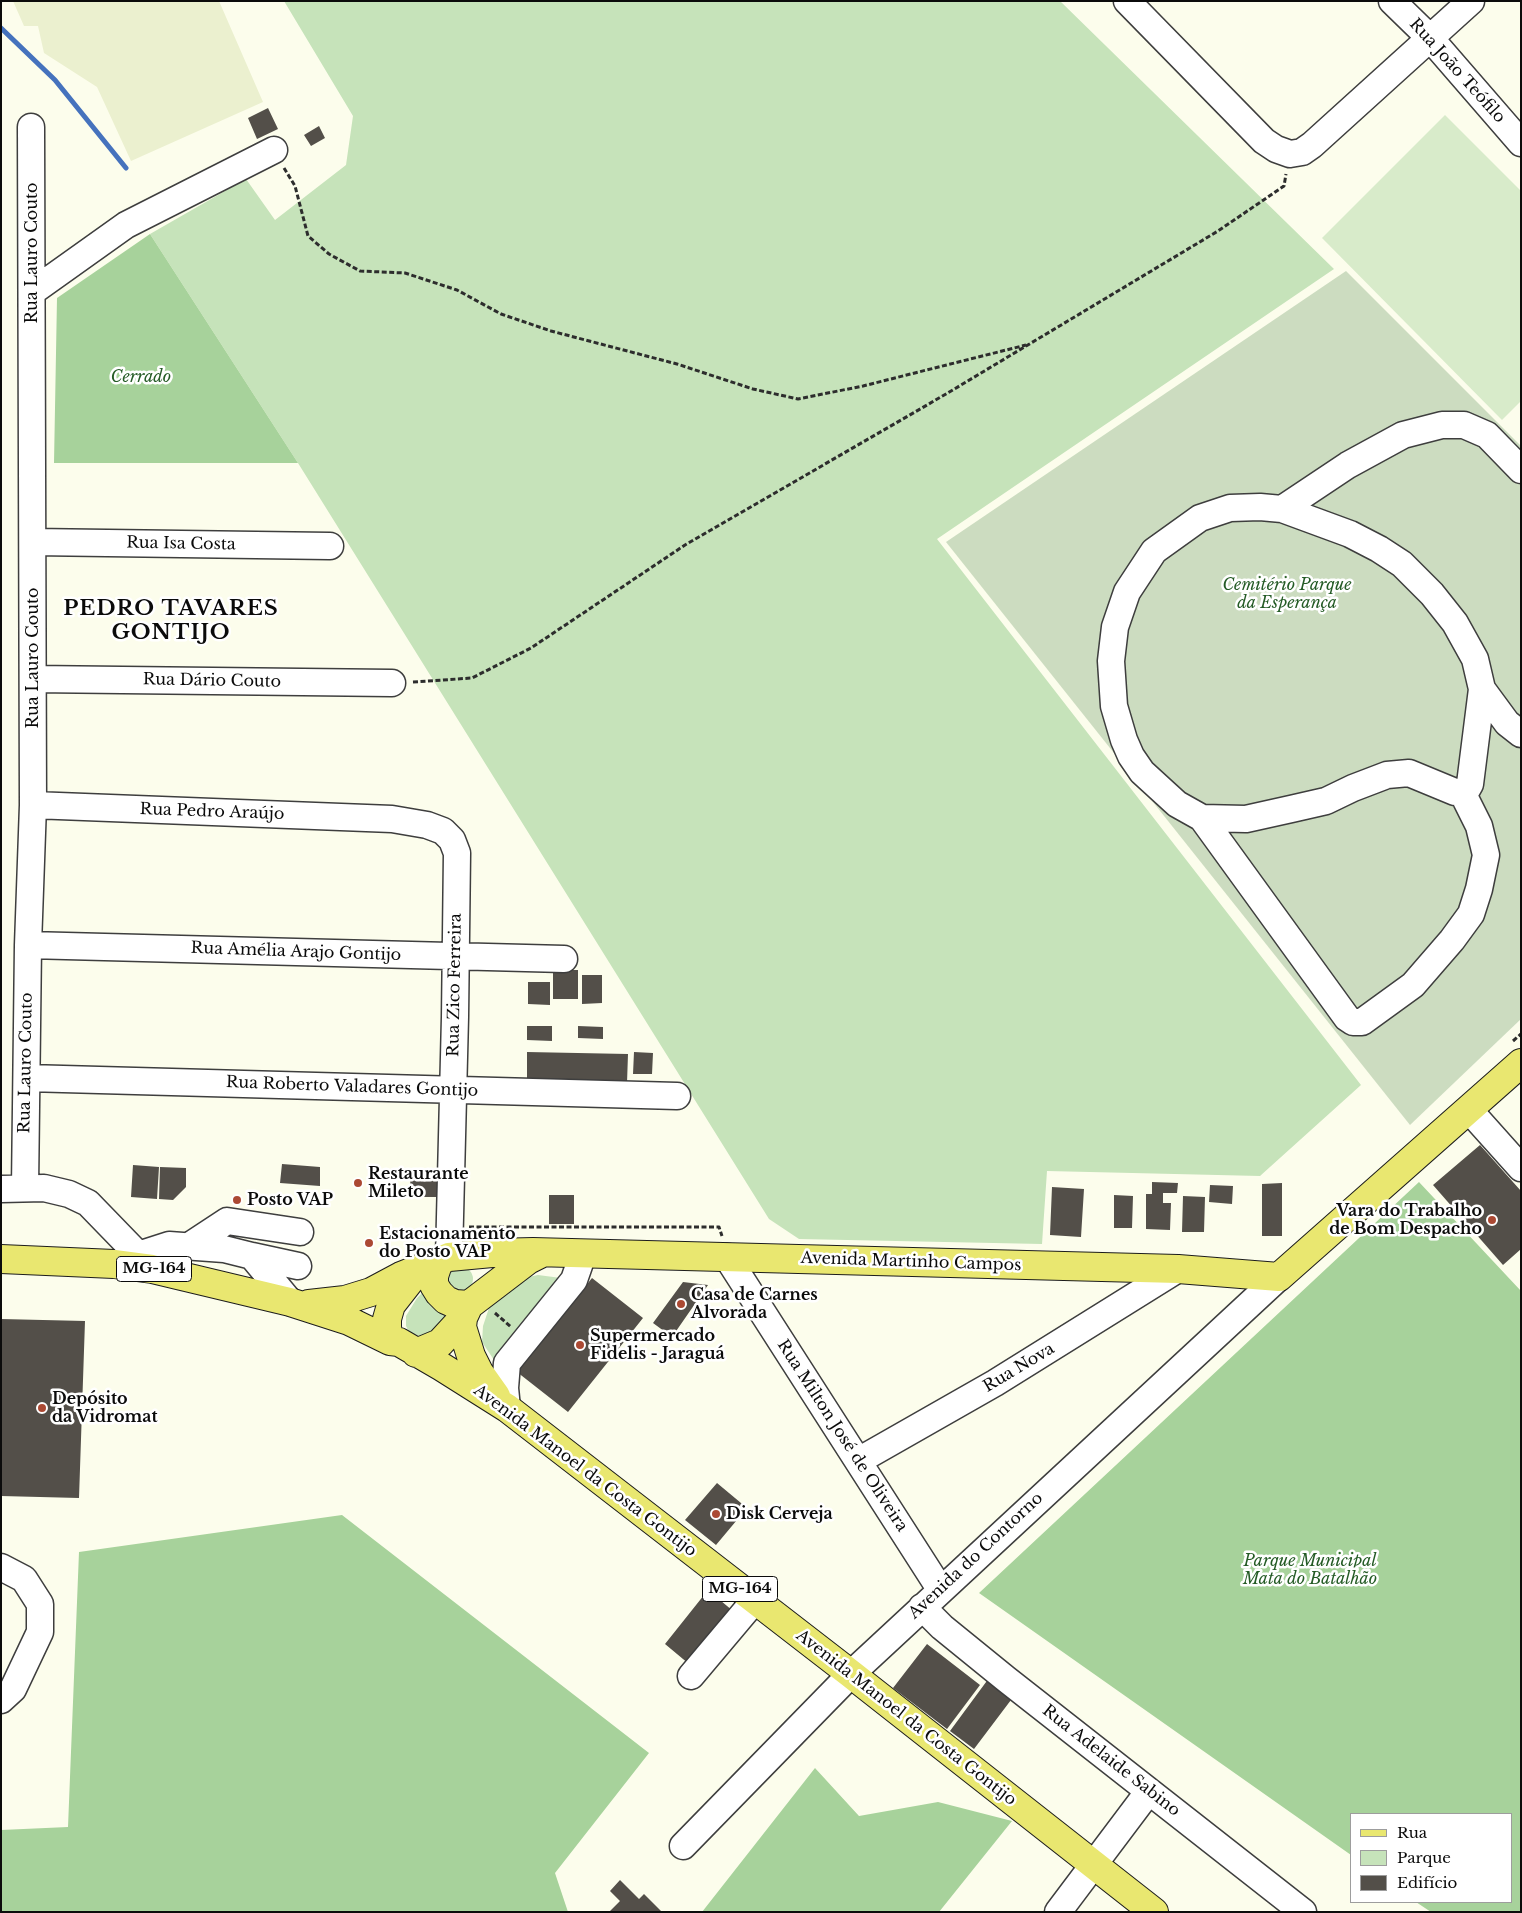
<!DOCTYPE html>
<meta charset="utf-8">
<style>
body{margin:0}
#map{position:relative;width:1522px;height:1913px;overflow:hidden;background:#fcfdec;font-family:"Libre Baskerville",serif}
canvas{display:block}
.frame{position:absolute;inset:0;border:2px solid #0b0b0b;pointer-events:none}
.legend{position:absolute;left:1350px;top:1813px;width:162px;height:90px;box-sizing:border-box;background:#fff;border:1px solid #9d9d9d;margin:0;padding:6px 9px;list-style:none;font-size:15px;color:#0b0b0b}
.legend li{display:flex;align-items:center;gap:10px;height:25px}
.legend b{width:25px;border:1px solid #9d9d9d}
</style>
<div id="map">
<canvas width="1522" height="1913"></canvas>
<div class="frame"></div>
<ul class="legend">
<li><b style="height:6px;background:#e9e770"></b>Rua</li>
<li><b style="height:14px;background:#c6e3ba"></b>Parque</li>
<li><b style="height:14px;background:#534f49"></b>Edifício</li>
</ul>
</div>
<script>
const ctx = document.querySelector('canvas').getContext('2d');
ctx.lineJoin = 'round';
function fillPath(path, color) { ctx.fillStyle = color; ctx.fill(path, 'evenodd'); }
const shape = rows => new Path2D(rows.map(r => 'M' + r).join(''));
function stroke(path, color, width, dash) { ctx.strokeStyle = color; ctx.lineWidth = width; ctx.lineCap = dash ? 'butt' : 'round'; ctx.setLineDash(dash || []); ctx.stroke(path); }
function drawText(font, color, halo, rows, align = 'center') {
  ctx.font = font + ' "Libre Baskerville",serif'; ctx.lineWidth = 5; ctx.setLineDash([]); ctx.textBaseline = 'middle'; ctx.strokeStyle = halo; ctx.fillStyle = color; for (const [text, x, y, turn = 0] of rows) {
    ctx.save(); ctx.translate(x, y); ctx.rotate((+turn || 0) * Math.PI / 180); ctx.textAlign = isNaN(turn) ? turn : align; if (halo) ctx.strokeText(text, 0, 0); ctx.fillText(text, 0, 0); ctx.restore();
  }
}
fillPath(shape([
 [13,1,219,1,263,102,131,161,97,87,44,53,38,26,24,26]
]), '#ebf0cf');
fillPath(shape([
 [284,1,1060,1,1334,269,937,539,1361,1085,1260,1176,1047,1171,1042,1244,799,1239,769,1219,298,463,150,234,246,179,275,220,346,165,353,116],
 '449 1279a12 12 0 1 1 24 0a12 12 0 1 1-24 0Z',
 [538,1275,561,1278,494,1360,482,1342,483,1326,489,1308,501,1291,519,1279],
 [424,1291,449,1315,441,1328,422,1337,409,1332,406,1326,406,1316,417,1298]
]), '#c6e3ba');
fillPath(shape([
 [150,234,298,463,54,463,57,298],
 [1419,1182,1521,1291,1521,1912,1431,1912,1416,1902,1511,1902,1511,1814,1351,1814,1351,1855,979,1593],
 [342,1515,649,1753,555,1873,568,1912,1,1912,1,1830,68,1827,79,1552],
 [815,1768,859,1816,938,1802,1012,1821,939,1912,702,1912]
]), '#a7d29b');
fillPath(shape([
 [1346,271,1521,446,1521,1019,1410,1125,946,542]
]), '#ccdcc0');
fillPath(shape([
 [1445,115,1521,191,1521,401,1502,420,1322,238]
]), '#d8ebca');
stroke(shape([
 [1,28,55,80,126,168]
]), '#4572bd', 5);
fillPath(shape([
 [268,108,278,129,257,139,248,118],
 [319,126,325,138,311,146,304,135],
 [553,970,578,970,578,999,553,999],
 [582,975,602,975,602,1003,582,1004],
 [528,982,550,982,550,1005,528,1004],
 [527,1026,552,1026,552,1041,527,1040],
 [578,1026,603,1027,603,1039,578,1038],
 [527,1052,628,1054,627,1083,527,1082],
 [634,1052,653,1053,652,1074,633,1074],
 [1480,1145,1521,1191,1521,1249,1503,1265,1433,1185],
 [282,1164,320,1167,320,1186,280,1183],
 [133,1165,159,1167,157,1199,131,1197],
 [160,1167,186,1168,186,1187,173,1200,159,1199],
 [411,1169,440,1170,439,1197,415,1197,416,1188,410,1188],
 [1152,1182,1178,1183,1177,1193,1163,1193,1163,1203,1171,1203,1170,1230,1146,1229,1146,1194,1152,1194],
 [1282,1183,1282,1236,1262,1236,1262,1184],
 [1210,1185,1233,1186,1232,1204,1209,1202],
 [1052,1187,1084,1189,1081,1237,1050,1235],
 [549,1195,574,1195,574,1224,549,1224],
 [1114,1195,1133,1196,1132,1228,1114,1228],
 [1183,1196,1205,1197,1204,1232,1182,1232],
 [592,1278,643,1318,568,1412,517,1372],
 [683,1282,708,1285,672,1337,653,1323],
 [1,1319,85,1321,79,1498,1,1496],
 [717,1483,747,1508,716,1545,685,1520],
 [708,1590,733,1611,689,1664,665,1644],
 [927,1644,980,1685,947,1729,893,1688],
 [989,1678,1014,1696,974,1749,950,1731],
 [620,1880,639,1899,644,1894,662,1912,609,1912,620,1901,610,1891]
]), '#534f49');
const minor = shape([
 [1127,1,1264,141,1276,149,1290,154,1302,152,1312,145,1471,1],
 [1392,1,1430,38,1521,143],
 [32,292,126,225,274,150],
 [1282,509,1348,465,1403,435,1442,425,1464,425,1487,435,1521,470],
 [33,542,330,546],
 [33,679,392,683],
 [1482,689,1470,784,1466,791,1455,792,1409,773,1387,775,1353,788,1326,801,1291,809,1246,819,1202,818,1177,804,1142,772,1131,756,1124,740,1114,706,1111,661,1115,627,1127,592,1154,551,1200,518,1230,508,1260,507,1282,509,1350,534,1379,549,1402,564,1432,594,1455,623,1475,659,1482,689,1507,723,1521,734],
 [33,805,392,819,427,825,443,831,452,840,457,853,455,1017,449,1257],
 [1202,818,1347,1018,1353,1022,1362,1022,1413,985,1452,940,1471,914,1479,889,1486,855,1479,826,1462,792],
 [28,945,564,959],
 [27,1078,677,1096],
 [1469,1110,1521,1168],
 [25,1188,28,945,33,805,31,127],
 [1,1189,44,1188,69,1194,88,1203,152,1269],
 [189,1246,227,1221,300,1232],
 [138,1255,169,1245,224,1249,252,1256,290,1302],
 [252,1256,298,1266],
 [727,1257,940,1589],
 [507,1408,505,1388,507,1363,574,1280,583,1254],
 [858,1461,995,1383,1178,1269],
 [1,1567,24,1579,40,1604,40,1632,13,1689,1,1700],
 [922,1607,942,1627,1006,1679,1303,1912],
 [691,1676,755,1600],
 [683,1846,851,1674,1279,1277],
 [1058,1912,1149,1791]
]);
const major = shape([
 [1,1259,114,1264,152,1269,290,1302,349,1321,390,1341,399,1342,442,1367,507,1408,851,1674,1154,1912],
 [439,1261,434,1276,434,1285,439,1293,446,1300,455,1304,469,1305],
 [309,1304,345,1300,371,1292,401,1276,449,1257,492,1253,533,1252,1178,1269,1279,1277,1521,1063],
 [463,1318,462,1327,471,1356,479,1372,496,1396],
 [390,1341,387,1328,387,1319,391,1305,416,1273],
 [416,1353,440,1343,463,1318,469,1305,528,1260,542,1253]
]);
stroke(minor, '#3e3e3e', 29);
stroke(major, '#1c1c1c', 30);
stroke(shape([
 [284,168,295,186,308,236,329,254,360,271,405,273,457,290,501,314,551,331,677,364,753,389,798,399,863,386,1026,345],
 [413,682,472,678,531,648,685,545,946,394,1218,231,1284,186,1286,174],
 [1513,1041,1521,1034],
 [469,1227,719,1227,722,1236],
 [495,1313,511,1327]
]), '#2d2d2d', 3, [5, 2.5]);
stroke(minor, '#fff', 26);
stroke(major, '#e9e770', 28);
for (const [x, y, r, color] of [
 [358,1183,5,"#ab4933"],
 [237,1200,5,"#ab4933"],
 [1492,1220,5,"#ab4933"],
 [369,1243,5,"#ab4933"],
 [681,1304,5,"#ab4933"],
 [580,1345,5,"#ab4933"],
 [42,1408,5,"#ab4933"],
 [716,1514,5,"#ab4933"]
]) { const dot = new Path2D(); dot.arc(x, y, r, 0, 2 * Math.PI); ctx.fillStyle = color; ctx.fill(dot); stroke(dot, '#fff', 2); }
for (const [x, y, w] of [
 [154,1269,75],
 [740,1589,75]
]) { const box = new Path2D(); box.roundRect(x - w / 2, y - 12.5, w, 25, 4); ctx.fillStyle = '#fff'; ctx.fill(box); stroke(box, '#0b0b0b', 1); }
drawText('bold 15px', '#0b0b0b', null, [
 ["MG-164",154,1269],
 ["MG-164",740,1589]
]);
drawText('16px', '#0b0b0b', '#fff', [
 ["Rua João Teófilo",1457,71,48],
 ["Rua Lauro Couto",32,253,-90],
 ["Rua Isa Costa",181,544,1],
 ["Rua Lauro Couto",33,658,-90],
 ["Rua Dário Couto",212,681,1],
 ["Rua Pedro Araújo",212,812,2],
 ["Rua Amélia Arajo Gontijo",296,952,2],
 ["Rua Zico Ferreira",455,985,-89],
 ["Rua Lauro Couto",26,1063,-89],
 ["Rua Roberto Valadares Gontijo",352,1087,2],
 ["Avenida Martinho Campos",911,1262,2],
 ["Rua Nova",1019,1368,-31],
 ["Rua Milton José de Oliveira",842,1436,57],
 ["Avenida Manoel da Costa Gontijo",585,1471,37],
 ["Avenida do Contorno",976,1556,-43],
 ["Avenida Manoel da Costa Gontijo",906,1718,38],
 ["Rua Adelaide Sabino",1111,1761,38]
]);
drawText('italic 16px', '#245b25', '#fff', [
 ["Cerrado",141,377],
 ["Cemitério Parque",1287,585],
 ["da Esperança",1287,603],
 ["Parque Municipal",1310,1561],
 ["Mata do Batalhão",1310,1579]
]);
drawText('bold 16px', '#0b0b0b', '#fff', [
 ["Restaurante",368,1174],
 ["Mileto",368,1192],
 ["Posto VAP",247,1200],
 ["Vara do Trabalho",1482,1211,"right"],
 ["de Bom Despacho",1482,1229,"right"],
 ["Estacionamento",379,1234],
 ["do Posto VAP",379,1252],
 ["Casa de Carnes",691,1295],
 ["Alvorada",691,1313],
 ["Supermercado",590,1336],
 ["Fidelis - Jaraguá",590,1354],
 ["Depósito",52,1399],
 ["da Vidromat",52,1417],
 ["Disk Cerveja",726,1514]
], 'left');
ctx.letterSpacing = '1px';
drawText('bold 21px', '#0b0b0b', '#fff', [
 ["PEDRO TAVARES",171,609],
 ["GONTIJO",171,633]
]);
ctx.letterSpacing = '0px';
</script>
